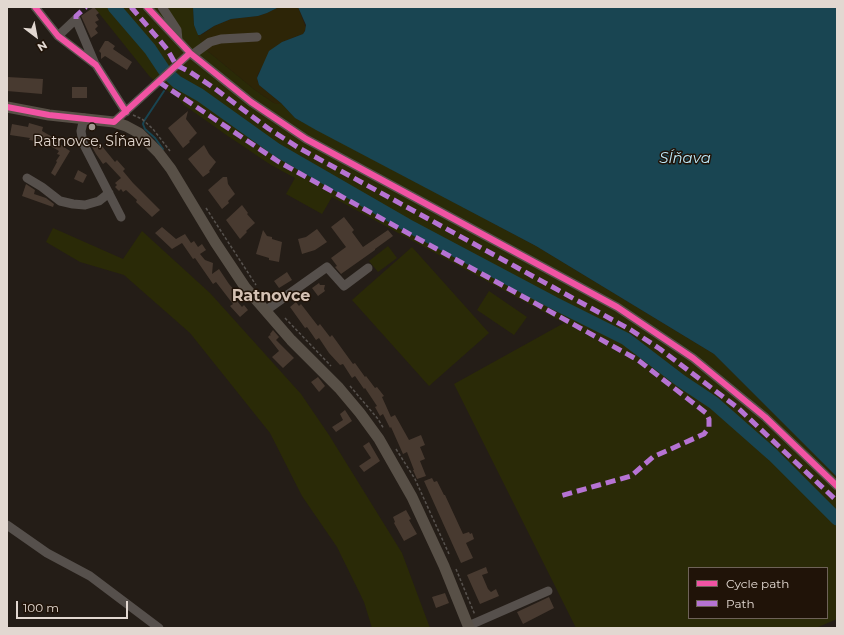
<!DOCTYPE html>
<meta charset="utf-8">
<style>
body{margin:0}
#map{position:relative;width:844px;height:635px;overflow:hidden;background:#241d17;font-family:Montserrat,sans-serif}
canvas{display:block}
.frame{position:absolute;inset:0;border:8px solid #e2d8d1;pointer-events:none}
.legend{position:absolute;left:688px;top:567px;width:140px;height:52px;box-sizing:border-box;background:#201308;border:1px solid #6e6258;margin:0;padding:5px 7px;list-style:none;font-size:12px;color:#e2d8d1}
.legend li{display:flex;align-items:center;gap:8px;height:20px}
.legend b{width:20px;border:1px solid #6e6258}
.north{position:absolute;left:16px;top:16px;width:40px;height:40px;-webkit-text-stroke:3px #201308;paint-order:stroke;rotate:148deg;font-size:11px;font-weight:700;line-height:16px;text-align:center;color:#e2d8d1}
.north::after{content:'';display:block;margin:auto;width:14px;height:18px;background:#e2d8d1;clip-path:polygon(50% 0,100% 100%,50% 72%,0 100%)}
.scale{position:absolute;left:16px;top:601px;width:112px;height:18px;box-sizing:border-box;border:2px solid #e2d8d1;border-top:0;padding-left:5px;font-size:12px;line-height:14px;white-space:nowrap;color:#e2d8d1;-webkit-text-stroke:3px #201308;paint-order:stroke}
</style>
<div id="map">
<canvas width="844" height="635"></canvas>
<div class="frame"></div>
<ul class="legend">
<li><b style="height:5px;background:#f153a3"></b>Cycle path</li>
<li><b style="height:5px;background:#b673d3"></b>Path</li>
</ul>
<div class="north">N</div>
<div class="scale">100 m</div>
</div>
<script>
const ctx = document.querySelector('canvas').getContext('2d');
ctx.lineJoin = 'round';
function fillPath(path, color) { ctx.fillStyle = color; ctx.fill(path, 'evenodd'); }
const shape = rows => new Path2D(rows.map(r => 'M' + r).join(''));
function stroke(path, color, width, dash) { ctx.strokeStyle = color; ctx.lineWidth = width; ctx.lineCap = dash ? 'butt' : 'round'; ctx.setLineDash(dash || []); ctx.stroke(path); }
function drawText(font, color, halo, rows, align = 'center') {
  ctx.font = font + ' Montserrat,sans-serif'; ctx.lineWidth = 3; ctx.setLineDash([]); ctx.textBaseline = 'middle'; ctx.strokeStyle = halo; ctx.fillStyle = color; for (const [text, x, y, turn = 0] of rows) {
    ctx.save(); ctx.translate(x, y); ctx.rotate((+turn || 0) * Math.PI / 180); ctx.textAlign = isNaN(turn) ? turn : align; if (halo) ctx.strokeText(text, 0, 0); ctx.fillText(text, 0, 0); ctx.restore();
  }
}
fillPath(shape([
 [94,7,193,7,194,25,204,48,255,90,274,103,281,103,295,118,536,246,714,354,837,477,837,619,816,628,576,628,454,384,564,323,332,197,322,214,286,194,295,178,271,165,225,134,184,105,181,101,150,77],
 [689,568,827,568,827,618,689,618],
 [53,228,123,259,142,231,210,293,301,394,329,435,402,553,430,628,372,628,364,602,337,547,302,496,270,433,190,333,124,275,80,262,46,242],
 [388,246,397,258,378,272,369,261],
 [412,247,489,333,429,386,352,300],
 [489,291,527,317,514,335,477,310]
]), '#2a2a07');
fillPath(shape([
 [279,7,298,7,306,28,303,34,282,42,266,61,258,74,257,78,259,85,281,103,278,104,274,103,255,90,204,48,198,35,203,34,214,26,231,19,258,16,267,13]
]), '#2d2507');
fillPath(shape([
 [193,7,279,7,267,13,258,16,231,19,214,26,200,35,198,35,194,25],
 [298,7,837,7,837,477,714,354,536,246,316,130,295,118,281,103,259,85,257,78,269,51,282,42,303,34,305,31,306,25]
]), '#194552');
stroke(shape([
 [171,83,173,79],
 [163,149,155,138,145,129,143,124,144,121,164,91]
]), '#194552', 2);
stroke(shape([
 [114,7,150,49,164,70,177,82,200,95,277,150,407,225,554,303,626,339,681,381,714,403,773,455,837,519]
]), '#194552', 13);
fillPath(shape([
 [94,7,99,13,96,15,99,20,95,22,98,26,95,29,98,33,91,38,81,16],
 [105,41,108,41,115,46,113,49,132,62,127,70,105,56,101,59,101,53,99,51],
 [7,77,43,79,42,94,7,91],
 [72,87,87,87,87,98,72,98],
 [188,111,186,119,197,133,189,141,190,142,183,148,168,128],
 [29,123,43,127,42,131,56,139,55,141,70,151,55,176,51,173,57,162,56,161,60,155,57,154,59,151,37,138,36,141,29,140,30,138,10,135,12,124,28,127],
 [97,140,115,162,117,160,125,169,123,171,133,183,160,210,152,217,136,202,137,200,126,190,123,192,121,189,119,191,115,187,117,185,115,183,121,178,106,162,103,164,96,154,91,145],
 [204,145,209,154,216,162,209,171,210,172,203,177,188,159],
 [78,170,87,175,83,183,74,179],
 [223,177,227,177,228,184,235,194,228,201,229,203,222,209,208,190],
 [26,184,35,190,34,194,46,198,54,204,53,207,22,196],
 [242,205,248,213,247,214,255,223,246,231,247,232,240,239,226,220],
 [344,217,354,230,352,232,363,247,388,230,393,236,375,249,375,250,341,274,335,267,337,266,331,258,346,247,331,227],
 [162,227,176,239,185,234,191,243,194,241,198,247,202,244,206,250,200,254,205,260,213,263,212,274,219,269,229,284,236,292,232,295,242,307,244,305,248,310,240,317,230,306,233,304,216,282,213,284,195,258,193,259,182,243,172,249,155,233],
 [317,229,327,242,315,250,302,254,298,239,306,237],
 [263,230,267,236,272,237,272,239,282,242,279,262,269,260,269,258,256,254],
 [287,272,292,280,279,288,274,281],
 [319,283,320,285,325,285,324,289,325,291,318,296,312,288],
 [296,302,299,306,301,304,318,326,320,324,330,337,332,335,353,364,355,363,365,377,366,376,375,388,377,387,384,396,382,397,391,417,395,415,409,440,421,435,425,445,420,447,425,459,420,461,426,476,417,479,413,470,414,470,407,452,403,454,391,427,390,428,383,414,380,416,375,407,377,406,365,388,364,389,355,376,352,378,343,364,340,365,329,353,319,338,316,340,307,327,305,328,290,307],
 [273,330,279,337,276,340,294,358,283,368,272,357,279,351,268,337,270,335,271,336,270,334],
 [318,377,325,386,319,392,311,382],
 [345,410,352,421,336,432,332,427,343,420,340,414],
 [369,442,380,461,364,472,359,466,371,458,363,446],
 [432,478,434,482,437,481,444,495,445,495,463,534,469,532,470,534,472,533,474,539,466,543,473,558,461,563,424,481],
 [406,510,411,519,409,520,417,534,404,541,394,523,395,522,393,517],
 [486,567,488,573,482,575,488,589,491,592,496,589,499,596,480,604,467,575],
 [445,593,449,603,436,608,432,597],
 [549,597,554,608,523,624,517,612]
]), '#483a30');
stroke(shape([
 [133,115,142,119,153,129,170,151],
 [206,208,256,285],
 [285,318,331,366],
 [350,386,378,419,384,429],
 [396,449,415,479,449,554],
 [456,569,475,615]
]), '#57524e', 1.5, [3, 2]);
stroke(shape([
 [35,7,58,36,96,65,126,112],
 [147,7,190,53,251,102,306,139,617,307,693,358,765,417,837,486],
 [162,7,177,30,178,40],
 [58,36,76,19,95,64],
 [192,55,210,42,221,39,257,37],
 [84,118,81,131,83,143,121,217],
 [114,122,190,53],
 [27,178,42,187,60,201,73,204,85,205,99,201,109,193],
 [265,311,327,267,344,286,368,268],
 [7,525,47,553,90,576,159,628],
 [468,626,548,591]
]), '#56504c', 9);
stroke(shape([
 [7,107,49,115,114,122,126,126,139,133,158,152,171,169,215,242,245,287,291,340,339,388,360,413,379,439,412,497,444,566,469,628]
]), '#585047', 11);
stroke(shape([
 [131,7,167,49,176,65,190,72,214,88,269,129,299,148,631,330,660,349,738,408,837,501],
 [76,19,76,16,86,7],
 [159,82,279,162,638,360,706,413,709,419,709,427,704,434,653,457,631,476,560,496]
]), '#b673d3', 5, [10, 5]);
stroke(shape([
 [35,7,58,36,96,65,126,112],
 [147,7,190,53,251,102,306,139,617,307,693,358,765,417,837,486],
 [7,107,49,115,114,122,190,53]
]), '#f153a3', 6);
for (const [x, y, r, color] of [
 [92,127,4,"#a09790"]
]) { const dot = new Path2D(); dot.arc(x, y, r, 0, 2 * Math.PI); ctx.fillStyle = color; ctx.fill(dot); stroke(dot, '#201308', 1.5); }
drawText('14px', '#e2d8d1', '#201308', [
 ["Ratnovce, Sĺňava",92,142]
]);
drawText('italic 15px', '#bce8f8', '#201308', [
 ["Sĺňava",685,159]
]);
drawText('bold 16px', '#d4c1b3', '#201308', [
 ["Ratnovce",271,296]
]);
</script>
